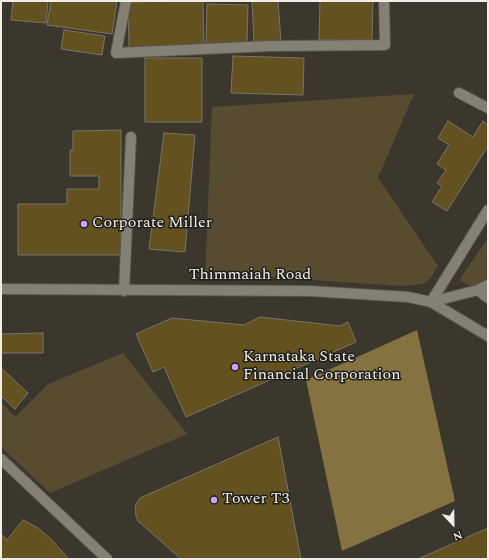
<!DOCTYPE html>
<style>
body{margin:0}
#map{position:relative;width:489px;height:560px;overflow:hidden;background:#3c372d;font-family:Spectral,serif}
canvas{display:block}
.frame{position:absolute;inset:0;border:2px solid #f0eee7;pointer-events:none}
.north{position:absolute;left:433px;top:504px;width:40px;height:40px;-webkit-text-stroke:3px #211f1a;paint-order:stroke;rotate:158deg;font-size:11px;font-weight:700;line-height:16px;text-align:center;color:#f0eee7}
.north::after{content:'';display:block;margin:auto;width:14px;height:18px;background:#f0eee7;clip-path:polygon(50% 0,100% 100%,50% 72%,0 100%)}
</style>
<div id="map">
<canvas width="489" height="560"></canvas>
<div class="frame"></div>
<div class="north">N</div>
</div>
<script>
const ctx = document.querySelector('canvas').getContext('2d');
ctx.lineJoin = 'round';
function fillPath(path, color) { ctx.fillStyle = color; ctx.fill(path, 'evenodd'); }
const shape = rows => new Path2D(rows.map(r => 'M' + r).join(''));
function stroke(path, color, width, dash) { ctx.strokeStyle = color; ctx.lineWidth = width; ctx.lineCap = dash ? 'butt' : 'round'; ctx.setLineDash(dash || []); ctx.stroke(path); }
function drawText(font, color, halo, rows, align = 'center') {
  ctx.font = font + ' Spectral,serif'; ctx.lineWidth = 3; ctx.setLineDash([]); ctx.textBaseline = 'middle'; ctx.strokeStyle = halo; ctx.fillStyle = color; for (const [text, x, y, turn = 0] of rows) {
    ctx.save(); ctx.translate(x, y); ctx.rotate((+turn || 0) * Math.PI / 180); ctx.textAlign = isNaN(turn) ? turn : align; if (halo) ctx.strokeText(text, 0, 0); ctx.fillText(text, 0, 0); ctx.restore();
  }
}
fillPath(shape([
 [414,94,378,178,438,266,430,279,423,284,402,286,250,276,236,279,205,279,212,107],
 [488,238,488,281,475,288,459,280],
 [123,353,187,434,50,493,1,447,1,402,15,417,48,384]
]), '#574c2f');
fillPath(shape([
 [417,330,455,501,342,551,306,380]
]), '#847241');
const building = shape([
 [13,1,48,1,46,23,11,20,13,1],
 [51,1,117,1,112,34,47,25,51,1],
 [203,1,204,44,129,48,128,2,203,1],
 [252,1,278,1,281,42,254,44,252,1],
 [320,1,373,1,372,40,319,40,320,1],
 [207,4,248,5,247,46,206,45,207,4],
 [64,30,105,36,102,55,61,49,64,30],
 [233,56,304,58,303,95,231,93,233,56],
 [145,58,202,58,202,122,145,122,145,58],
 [448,121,473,137,483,121,488,125,488,146,447,211,432,202,442,186,437,183,446,170,437,164,449,145,438,138,448,121],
 [121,130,121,255,18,255,18,204,67,204,67,189,99,189,99,176,70,176,70,150,73,150,73,131,121,130],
 [164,133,195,135,185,252,149,249,164,133],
 [260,317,340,326,348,322,356,342,186,417,164,367,153,372,136,334,172,318,244,325,260,317],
 [43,333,43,353,1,353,1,334,43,333],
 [1,368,28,393,15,409,1,396,1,368],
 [278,437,301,559,181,559,138,521,136,516,135,506,140,498,278,437],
 [23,520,38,528,51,539,69,559,1,559,1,534,7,540,23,520],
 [488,528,488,559,418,559,488,528]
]);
fillPath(building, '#635120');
stroke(building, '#787468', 1);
const minor = shape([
 [126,1,116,53,270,46,385,45,384,1],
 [459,93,488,108],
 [1,289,310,291,408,297,431,302,488,336],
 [478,290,488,298],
 [124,291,131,137],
 [431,302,488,210],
 [431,302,478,290,488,285],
 [1,459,107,559]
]);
stroke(minor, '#58554c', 12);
stroke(minor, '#858074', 10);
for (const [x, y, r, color] of [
 [84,224,4,"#d29dfd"],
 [235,367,4,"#d29dfd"],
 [214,500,4,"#d29dfd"]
]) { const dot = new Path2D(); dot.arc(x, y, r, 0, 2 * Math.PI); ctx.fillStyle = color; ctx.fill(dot); stroke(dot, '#211f1a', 1.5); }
drawText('16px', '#f0eee7', '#211f1a', [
 ["Corporate Miller",92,224],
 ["Karnataka State",243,358],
 ["Financial Corporation",243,376],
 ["Tower T3",222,500]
], 'left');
drawText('16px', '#f0eee7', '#211f1a', [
 ["Thimmaiah Road",250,276]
]);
</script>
